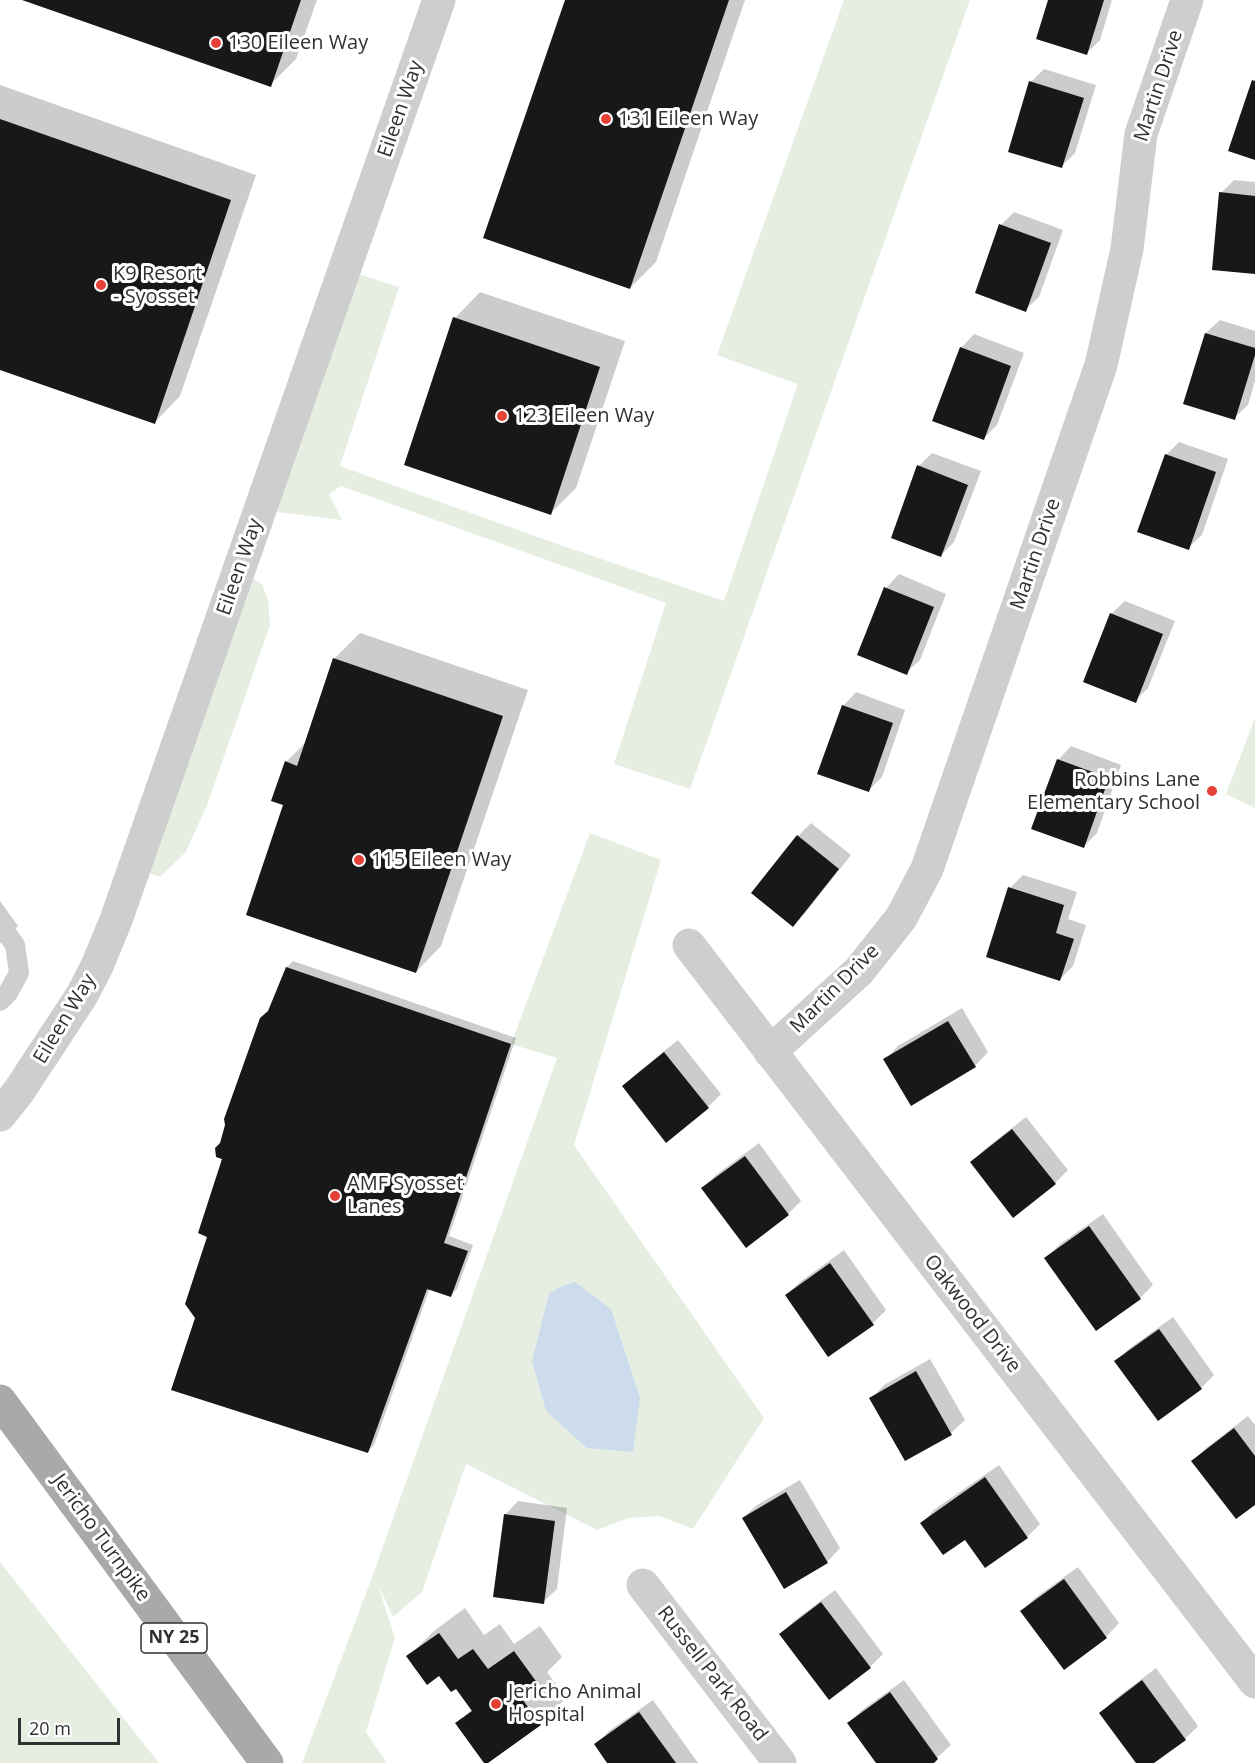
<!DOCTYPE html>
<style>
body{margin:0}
#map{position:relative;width:1255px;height:1763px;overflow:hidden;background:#fff;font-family:"Open Sans",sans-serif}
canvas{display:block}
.scale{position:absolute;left:18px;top:1718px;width:102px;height:27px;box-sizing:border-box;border:3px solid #313131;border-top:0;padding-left:8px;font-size:18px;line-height:21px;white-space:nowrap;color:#313131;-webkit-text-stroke:4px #fff;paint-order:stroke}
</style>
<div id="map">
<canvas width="1255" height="1763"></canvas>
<div class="scale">20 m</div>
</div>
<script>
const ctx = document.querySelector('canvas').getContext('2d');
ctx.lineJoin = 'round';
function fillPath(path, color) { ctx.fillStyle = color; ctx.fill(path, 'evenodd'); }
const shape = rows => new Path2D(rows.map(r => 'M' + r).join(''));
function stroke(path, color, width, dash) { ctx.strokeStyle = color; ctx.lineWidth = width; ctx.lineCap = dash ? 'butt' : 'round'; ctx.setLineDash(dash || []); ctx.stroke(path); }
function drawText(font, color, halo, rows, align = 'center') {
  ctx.font = font + ' "Open Sans",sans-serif'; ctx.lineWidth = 6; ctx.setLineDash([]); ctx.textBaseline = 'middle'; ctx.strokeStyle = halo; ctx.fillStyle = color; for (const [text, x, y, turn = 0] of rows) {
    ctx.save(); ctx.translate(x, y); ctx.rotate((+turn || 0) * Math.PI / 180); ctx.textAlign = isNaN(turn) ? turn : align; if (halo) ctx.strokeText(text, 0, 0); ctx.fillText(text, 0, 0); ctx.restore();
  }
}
fillPath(shape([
 [844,0,970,0,690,789,614,764,666,603,341,486,329,494,342,520,261,510,345,270,399,287,340,466,543,539,724,601,798,384,717,355],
 [239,571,262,584,268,600,270,625,206,808,185,853,160,877,135,867],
 [1255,718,1255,808,1226,794],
 [590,833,661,860,574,1145,764,1418,693,1529,660,1516,629,1518,597,1530,466,1464,422,1592,393,1617,377,1582,395,1638,366,1732,387,1763,302,1763,374,1572,557,1058,511,1044],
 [0,1562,159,1763,0,1763]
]), '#e5eee0');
fillPath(shape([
 [575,1282,611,1309,640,1398,633,1452,587,1448,546,1411,532,1361,549,1294,558,1288]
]), '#ccdced');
fillPath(shape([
 [25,0,317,0,296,59,270,85],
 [566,0,745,0,656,262,630,288],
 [1049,0,1112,0,1100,40,1086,54],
 [1044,69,1096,85,1075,153,1061,167,1031,82],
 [0,85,256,175,180,396,155,422,0,368],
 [1234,180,1255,182,1255,273,1221,193],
 [1014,212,1063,230,1039,297,1025,310,1001,225],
 [480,292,625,341,576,488,551,513,455,318],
 [1220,320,1255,331,1255,381,1248,405,1234,418,1206,333],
 [974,334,1024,353,997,425,983,439,961,348],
 [1179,442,1228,459,1202,535,1188,548,1166,455],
 [932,453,981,471,954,542,941,555,919,466],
 [899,574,946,594,920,660,906,673,886,588],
 [1125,601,1175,621,1148,688,1135,701,1111,614],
 [360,633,528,690,441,946,416,972,284,804,286,762,306,742,334,659],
 [856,692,905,710,882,777,868,791,843,706],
 [1071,746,1121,765,1097,833,1084,846,1058,760],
 [811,823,851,855,806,912,793,925,753,892,798,836],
 [1023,875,1077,892,1068,919,1086,925,1073,966,1060,979,1010,888],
 [0,901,18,926,0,943],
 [293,961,516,1038,449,1236,473,1245,457,1289,451,1295,430,1288,374,1445,368,1451,196,1318,224,1158,221,1143,270,1010,287,967],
 [962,1008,988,1052,975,1066,885,1060,898,1046],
 [678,1040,721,1094,708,1107,624,1086,637,1073],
 [1026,1117,1068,1170,1055,1183,972,1162,985,1149],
 [759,1143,801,1201,788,1214,746,1246,703,1188,716,1175],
 [1103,1214,1153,1285,1140,1298,1046,1258,1060,1244],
 [844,1250,886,1310,873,1323,829,1355,787,1295,800,1282],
 [1173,1317,1214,1375,1201,1388,1116,1361,1130,1348],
 [930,1359,965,1420,951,1433,905,1459,871,1399,884,1385],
 [1248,1416,1255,1425,1255,1503,1193,1461,1206,1448],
 [999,1465,1040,1524,1027,1537,922,1523,935,1509],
 [800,1480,840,1548,827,1562,743,1518,757,1505],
 [518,1501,567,1508,557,1589,543,1602,505,1515],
 [1078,1567,1119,1623,1106,1637,1064,1668,1022,1611,1035,1598],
 [835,1590,883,1654,870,1667,781,1634,794,1621],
 [465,1608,484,1635,500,1624,514,1644,540,1626,562,1657,547,1672,566,1698,540,1724,457,1724,472,1709,456,1687,440,1674,408,1657,434,1631],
 [1156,1668,1198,1726,1185,1739,1152,1763,1138,1763,1101,1713,1114,1700],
 [904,1680,951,1745,931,1763,877,1763,849,1723,862,1710],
 [653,1700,698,1763,609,1763,596,1745,609,1731]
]), '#0003');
fillPath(shape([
 [22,0,301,0,271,87],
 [565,0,729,0,630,289,483,238],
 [1048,0,1104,0,1087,55,1036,39],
 [1252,80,1255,81,1255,160,1228,151],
 [1029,81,1084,98,1062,168,1008,152],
 [0,119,231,200,155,424,0,370],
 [1219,192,1255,196,1255,274,1212,270],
 [999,224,1051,243,1026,312,975,293],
 [453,317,600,367,551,515,404,465],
 [1205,333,1255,348,1255,355,1235,420,1183,404],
 [960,347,1011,366,984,440,932,421],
 [1165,454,1216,472,1189,550,1137,532],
 [917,465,968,485,941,557,891,538],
 [884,587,934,607,907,675,857,655],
 [1110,613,1163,634,1136,703,1083,682],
 [333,658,503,716,416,973,246,915,283,805,271,801,285,761,297,766],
 [842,705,893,723,869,792,817,774],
 [1057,759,1109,778,1084,848,1031,829],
 [797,835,839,869,793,927,751,893],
 [1008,887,1064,905,1056,933,1074,939,1060,981,986,957],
 [286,967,511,1044,444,1243,468,1251,451,1297,427,1289,368,1453,171,1390,195,1318,185,1304,207,1237,198,1233,222,1159,216,1157,215,1148,220,1143,225,1125,224,1119,260,1018,268,1011],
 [948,1021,976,1067,911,1106,883,1059],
 [664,1052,709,1108,666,1143,622,1086],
 [1012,1129,1056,1184,1013,1218,970,1162],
 [745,1156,789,1215,746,1248,701,1188],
 [1089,1226,1141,1299,1096,1331,1044,1258],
 [830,1263,874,1325,828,1357,785,1295],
 [1159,1329,1202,1389,1158,1421,1114,1361],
 [916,1371,952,1435,905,1461,869,1398],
 [1234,1428,1255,1456,1255,1505,1236,1519,1191,1461],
 [985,1477,1028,1538,985,1568,965,1540,943,1555,920,1523],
 [786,1492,828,1563,784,1589,742,1518],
 [504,1514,555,1521,544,1604,493,1597],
 [1064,1579,1107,1638,1064,1670,1020,1611],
 [821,1602,871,1668,829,1700,779,1634],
 [439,1633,458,1659,473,1649,488,1669,514,1651,538,1684,520,1696,541,1725,488,1763,484,1763,455,1723,472,1711,456,1689,451,1692,439,1676,427,1685,406,1656],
 [1142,1680,1186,1740,1154,1763,1136,1763,1099,1713],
 [890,1692,938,1759,934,1763,876,1763,847,1723],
 [639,1712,676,1763,607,1763,594,1744]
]), '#181818');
stroke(shape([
 [0,924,15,945,19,973,8,993,0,1001]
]), '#cecece', 20);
stroke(shape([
 [689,945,1255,1682],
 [770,1052,859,971,901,918,927,869,1101,365,1127,249,1141,134,1187,0],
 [0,1115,19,1091,82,995,97,966,116,920,439,0],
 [643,1585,780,1763]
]), '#cecece', 33);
stroke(shape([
 [0,1401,267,1763]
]), '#a9a9a9', 33);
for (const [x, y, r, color] of [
 [216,43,6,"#e54137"],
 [606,119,6,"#e54137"],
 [101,285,6,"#e54137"],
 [502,416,6,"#e54137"],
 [1212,791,6,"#e54137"],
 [359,860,6,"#e54137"],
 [335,1196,6,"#e54137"],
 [496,1704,6,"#e54137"]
]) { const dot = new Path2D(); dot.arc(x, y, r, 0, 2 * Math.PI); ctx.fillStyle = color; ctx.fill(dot); stroke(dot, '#fff', 2); }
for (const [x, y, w] of [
 [174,1638,66]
]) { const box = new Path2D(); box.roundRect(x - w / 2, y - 15, w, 30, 4.5); ctx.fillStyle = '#fff'; ctx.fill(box); stroke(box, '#313131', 1.5); }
drawText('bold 18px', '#313131', null, [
 ["NY 25",174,1638]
]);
drawText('20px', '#313131', '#fff', [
 ["130 Eileen Way",228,43],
 ["131 Eileen Way",618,119],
 ["K9 Resort",113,274],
 ["- Syosset",113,297],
 ["123 Eileen Way",514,416],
 ["Robbins Lane",1200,780,"right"],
 ["Elementary School",1200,803,"right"],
 ["115 Eileen Way",371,860],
 ["AMF Syosset",347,1184],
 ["Lanes",347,1207],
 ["Jericho Animal",508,1692],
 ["Hospital",508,1715]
], 'left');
drawText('20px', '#313131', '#fff', [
 ["Martin Drive",1159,86,-72],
 ["Eileen Way",401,109,-71],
 ["Martin Drive",1036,554,-71],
 ["Eileen Way",240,567,-71],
 ["Martin Drive",835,989,-45],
 ["Eileen Way",65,1019,-59],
 ["Oakwood Drive",972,1314,52],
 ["Jericho Turnpike",101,1538,54],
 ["Russell Park Road",712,1674,52]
]);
</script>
